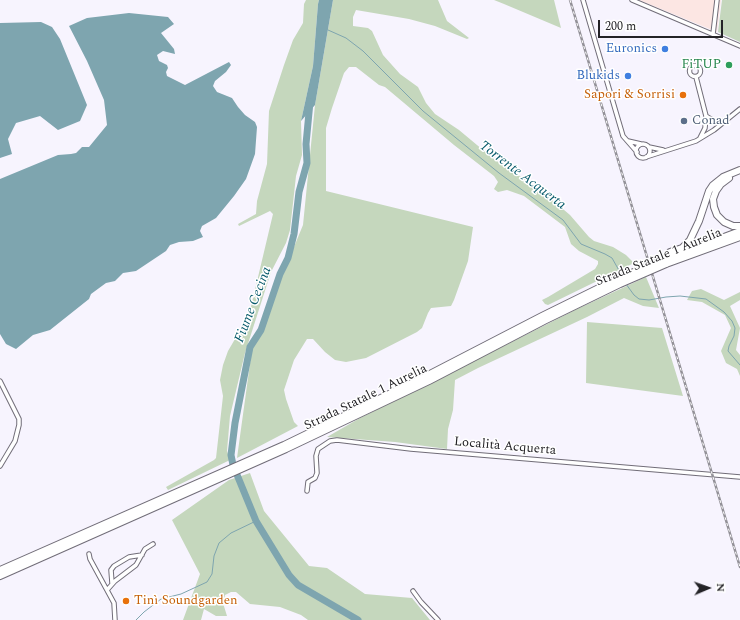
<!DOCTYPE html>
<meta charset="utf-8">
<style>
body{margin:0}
#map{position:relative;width:740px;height:620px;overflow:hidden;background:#f7f4fe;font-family:Spectral,serif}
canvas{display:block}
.north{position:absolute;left:688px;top:568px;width:40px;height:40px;-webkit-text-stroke:3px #fff;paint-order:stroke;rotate:88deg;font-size:11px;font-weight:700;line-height:16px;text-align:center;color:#242327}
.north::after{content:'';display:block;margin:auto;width:14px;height:18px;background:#242327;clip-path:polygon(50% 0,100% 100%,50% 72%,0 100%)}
.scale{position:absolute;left:598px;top:20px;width:125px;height:18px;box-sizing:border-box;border:2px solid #242327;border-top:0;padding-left:5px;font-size:12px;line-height:14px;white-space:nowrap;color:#242327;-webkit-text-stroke:3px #fff;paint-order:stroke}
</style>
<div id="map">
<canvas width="740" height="620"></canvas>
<div class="north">N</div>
<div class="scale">200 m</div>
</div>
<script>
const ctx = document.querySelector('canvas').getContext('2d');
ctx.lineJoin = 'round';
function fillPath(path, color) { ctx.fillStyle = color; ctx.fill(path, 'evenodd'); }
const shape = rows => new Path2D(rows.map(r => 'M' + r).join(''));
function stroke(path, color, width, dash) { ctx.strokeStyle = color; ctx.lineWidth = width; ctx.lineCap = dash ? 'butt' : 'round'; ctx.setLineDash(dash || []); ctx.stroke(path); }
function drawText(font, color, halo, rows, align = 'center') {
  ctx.font = font + ' Spectral,serif'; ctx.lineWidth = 3; ctx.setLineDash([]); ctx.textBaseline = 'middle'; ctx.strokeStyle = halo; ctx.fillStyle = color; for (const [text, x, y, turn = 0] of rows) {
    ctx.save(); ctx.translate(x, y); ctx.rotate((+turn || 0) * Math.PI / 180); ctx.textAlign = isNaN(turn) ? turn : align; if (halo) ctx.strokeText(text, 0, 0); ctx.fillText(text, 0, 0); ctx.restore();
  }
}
fillPath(shape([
 [639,0,721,0,717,32]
]), '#fce6e3');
fillPath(shape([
 [306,0,319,0,318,4,313,66,301,121,302,155,296,176,290,230,286,243,271,272,245,353,230,416,227,451,230,460,168,490,166,487,214,460,216,458,223,396,220,380,223,365,228,351,249,315,273,214,270,211,239,226,238,224,256,214,257,201,267,164,269,111,284,65,293,40,303,23,304,4],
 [333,0,438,0,447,21,469,38,467,39,435,26,409,19,356,10,353,17,353,26,368,28,372,31,383,55,400,74,418,87,426,103,435,114,459,130,495,160,537,187,570,215,589,237,594,241,613,247,626,255,634,263,548,305,545,304,542,300,548,297,595,269,598,264,598,261,579,251,571,244,565,227,524,196,507,190,498,192,494,189,498,182,494,176,454,145,385,87,379,85,356,67,349,67,344,73,332,108,326,128,326,191,473,227,468,261,454,300,451,306,431,308,428,313,422,328,417,332,366,358,346,362,335,360,325,352,313,339,307,339,294,360,284,390,286,399,294,422,298,426,237,458,252,349,303,225,315,105],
 [494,0,554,0,561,28,504,4],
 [722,0,740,0,740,42,718,32],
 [646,277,659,308,643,306,624,298,587,317,478,368,455,380,453,410,448,429,447,449,395,442,327,437,360,418,405,396,575,310],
 [701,289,724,300,740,292,740,300,730,306,740,328,736,350,740,355,740,376,737,369,726,363,721,351,731,328,725,315,702,302,687,300,692,291],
 [587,322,662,328,683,396,586,383],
 [250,473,264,511,309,566,327,568,365,594,412,598,430,620,308,620,301,615,280,607,250,604,236,592,231,592,225,595,223,603,227,616,216,616,204,609,201,620,183,620,200,574,172,520,229,480]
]), '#c5d7bd');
fillPath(shape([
 [319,0,333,0,315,105,301,121,313,66,318,4],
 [129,13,168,17,174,24,161,33,174,49,175,54,163,51,157,55,159,61,167,65,168,68,166,72,167,76,185,85,229,62,231,65,226,72,215,81,213,86,217,92,232,98,238,107,245,115,255,122,257,127,255,154,246,179,234,196,216,218,202,226,200,231,203,237,193,241,179,242,170,245,166,251,136,271,123,273,115,281,106,283,91,294,89,299,50,330,33,335,16,349,6,344,0,334,0,179,58,155,71,154,76,153,82,147,89,147,107,125,104,100,87,61,69,26,87,18],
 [41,22,52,27,60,39,87,105,80,121,58,130,40,116,16,123,8,139,12,154,0,158,0,23]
]), '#7ea5af');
stroke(shape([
 [328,30,346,38,363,51,423,111,499,173,563,220,581,244,605,254,612,258,621,274],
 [626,284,634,295,639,299,649,300,666,297,680,296,706,299,724,312,732,321,735,328,734,336,729,346,728,351,740,365],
 [136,620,144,612,161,599,181,594,207,582,212,574,214,556,219,543,231,533,256,521]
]), '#7ea5af', 1);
stroke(shape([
 [310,102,306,144,307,163,299,192,294,234,288,258,280,274,261,330,250,347,235,423,231,455,233,465,256,521,289,575,298,585,358,620]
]), '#7ea5af', 7);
const minor = shape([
 [583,0,623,136,637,152],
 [632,0,740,46],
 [713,34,717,0],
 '689.5 71a5.5 5.5 0 1 1 11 0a5.5 5.5 0 1 1-11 0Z',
 [696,77,706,116,705,128,700,138],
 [706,116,716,122,723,121],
 [628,141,641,144],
 '636 151a7 7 0 1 1 14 0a7 7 0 1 1-14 0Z',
 [649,147,663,150],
 [646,157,696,141,714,130,740,109],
 [0,381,19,419,19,425,15,441,0,466],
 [307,491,308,482,315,478,317,473,316,456,318,449,330,441,337,440,411,449,740,477],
 [89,554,90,559,114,603,115,620],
 [112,583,111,570,114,566,129,557,142,555],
 [107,590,115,581,136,565,145,549,153,544],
 [413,591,421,602,438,620]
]);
const trunk = shape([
 [729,178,721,184,716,191,713,199,714,207,717,215,724,222,733,226,740,226],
 [665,259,670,252,682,248,690,240,699,221,709,191,713,185,723,177,740,170],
 [665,259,740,231],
 [666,264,740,237],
 [0,570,284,445,426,376,542,316,617,279],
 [0,576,286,449,429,381,544,321,620,284]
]);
stroke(minor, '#716d78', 5.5);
stroke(trunk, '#716d78', 8);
stroke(minor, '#fff', 3.5);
stroke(trunk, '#fff', 6);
const rail = shape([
 [570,0,740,567]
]);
stroke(rail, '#929097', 2.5);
stroke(rail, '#fff', 1, [3]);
const trunkBridge = shape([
 [617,279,663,260],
 [620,284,666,264]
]);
stroke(trunkBridge, '#716d78', 8, []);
stroke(trunkBridge, '#fff', 6);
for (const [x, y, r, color] of [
 [665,49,4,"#3f7fe0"],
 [729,65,4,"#2e9e5b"],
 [628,76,4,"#3f7fe0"],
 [683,95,4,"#e8710a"],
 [684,121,4,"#5c6f8a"],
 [126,601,4,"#e8710a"]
]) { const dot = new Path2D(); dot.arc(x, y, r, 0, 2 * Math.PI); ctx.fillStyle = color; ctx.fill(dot); stroke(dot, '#fff', 1.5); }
drawText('13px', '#366cbe', '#fff', [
 ["Euronics",657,49],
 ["Blukids",620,76]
], 'right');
drawText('13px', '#27864d', '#fff', [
 ["FiTUP",721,65]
], 'right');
drawText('13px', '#c56008', '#fff', [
 ["Sapori & Sorrisi",675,95],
 ["Tinì Soundgarden",134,601,"left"]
], 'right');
drawText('13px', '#4e5e75', '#fff', [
 ["Conad",692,121]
], 'left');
drawText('13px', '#242327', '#fff', [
 ["Strada Statale 1 Aurelia",659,258,-22],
 ["Strada Statale 1 Aurelia",366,398,-26],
 ["Località Acquerta",505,447,5]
]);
drawText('italic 14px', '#075a6b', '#fff', [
 ["Torrente Acquerta",522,176,37],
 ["Fiume Cecina",254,305,-69]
]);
</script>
